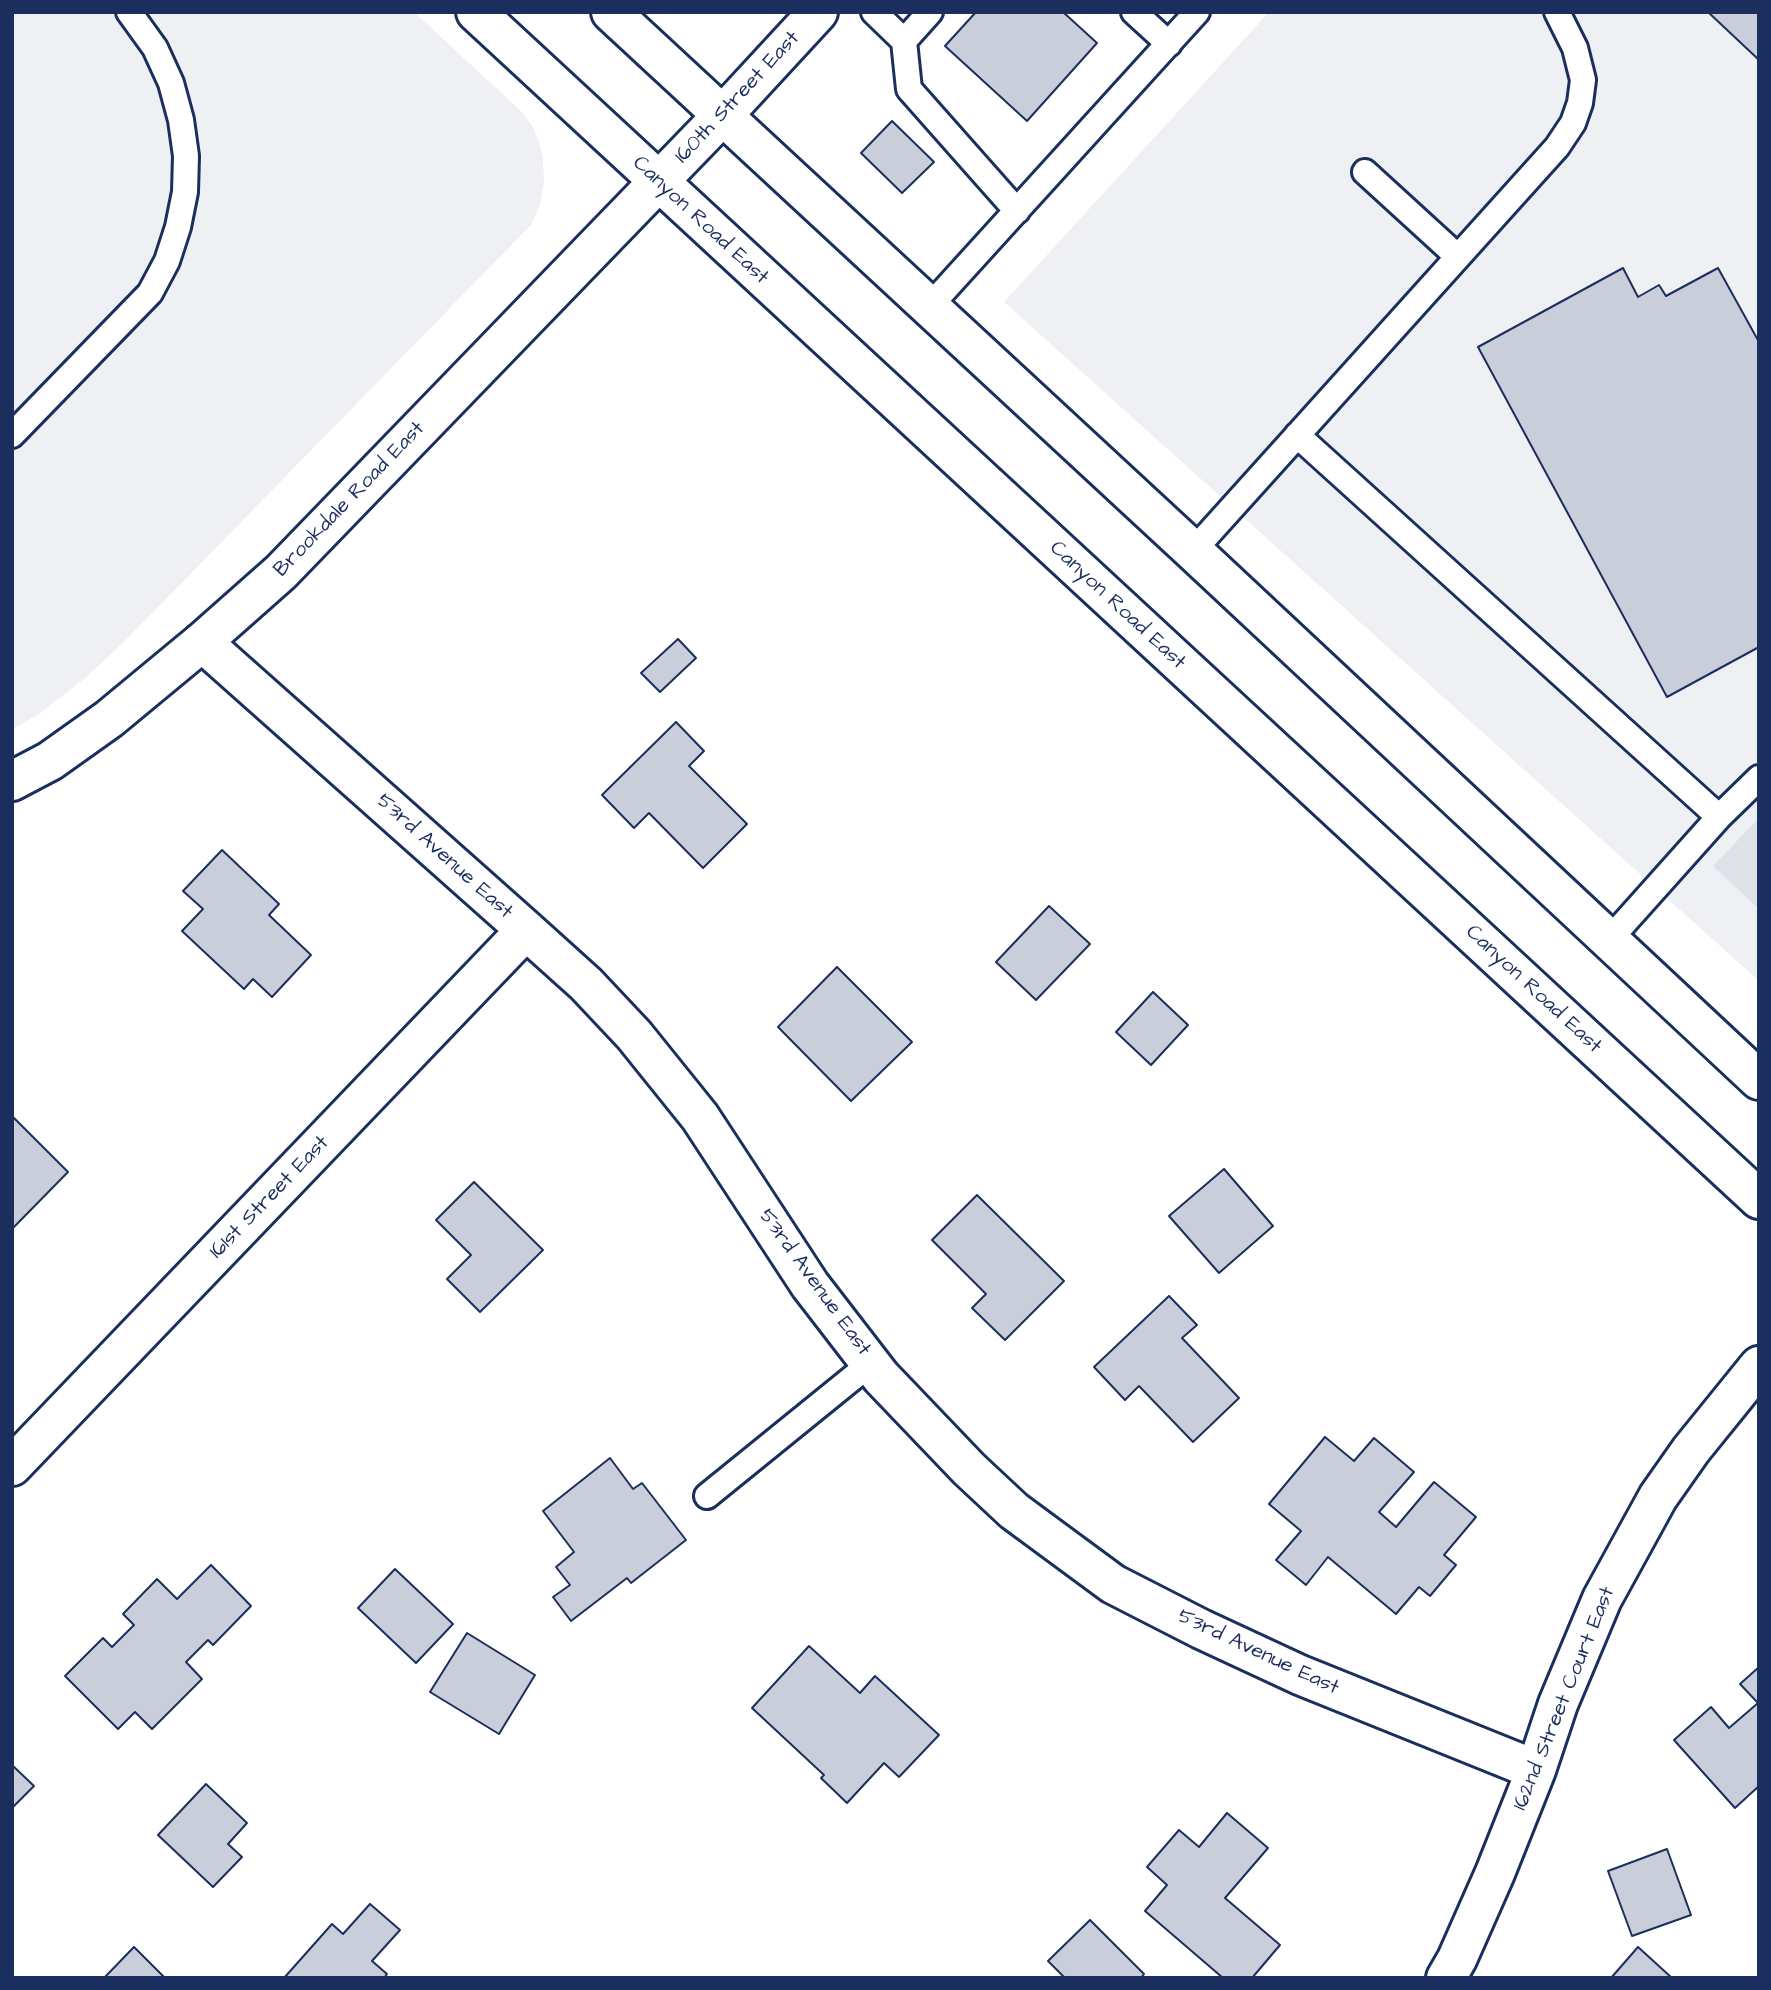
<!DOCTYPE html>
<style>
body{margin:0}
#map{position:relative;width:1771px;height:1990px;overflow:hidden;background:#fff;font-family:"Architects Daughter",sans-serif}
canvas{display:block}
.frame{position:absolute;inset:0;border:14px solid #1b2f5e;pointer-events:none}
</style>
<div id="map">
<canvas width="1771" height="1990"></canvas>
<div class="frame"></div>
</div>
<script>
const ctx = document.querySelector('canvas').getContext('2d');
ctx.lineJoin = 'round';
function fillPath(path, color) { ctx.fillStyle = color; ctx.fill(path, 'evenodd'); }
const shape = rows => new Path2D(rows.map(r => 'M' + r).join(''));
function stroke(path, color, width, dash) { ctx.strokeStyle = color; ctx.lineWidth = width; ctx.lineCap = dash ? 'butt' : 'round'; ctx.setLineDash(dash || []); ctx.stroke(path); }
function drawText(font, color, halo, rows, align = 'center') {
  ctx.font = font + ' "Architects Daughter",sans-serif'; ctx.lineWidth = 7; ctx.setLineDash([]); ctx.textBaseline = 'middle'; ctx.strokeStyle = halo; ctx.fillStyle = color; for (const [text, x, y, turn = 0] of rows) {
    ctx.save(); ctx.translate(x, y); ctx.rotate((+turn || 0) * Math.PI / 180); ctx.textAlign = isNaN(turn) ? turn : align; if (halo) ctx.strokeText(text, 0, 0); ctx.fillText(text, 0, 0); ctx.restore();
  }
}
fillPath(shape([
 [12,12,414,12,522,112,532,126,539,142,543,159,544,181,540,204,531,225,125,641,84,679,40,713,12,730],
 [1269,12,1759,12,1759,981,1004,302]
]), '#eff0f4');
fillPath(shape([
 [1759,818,1759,909,1713,866]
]), '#dee1e7');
const building = shape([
 [976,12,1063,12,1097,43,1027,121,945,46,976,12],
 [1708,12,1759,12,1759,60,1708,12],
 [892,121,934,162,902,193,861,153,892,121],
 [1623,268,1638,297,1659,285,1666,296,1718,268,1759,342,1759,647,1667,697,1478,347,1623,268],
 [678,639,696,658,660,692,641,673,678,639],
 [676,722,704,751,689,766,747,824,703,868,649,813,634,828,602,795,676,722],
 [222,850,279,904,269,915,311,955,272,997,253,979,244,989,182,931,203,909,183,891,222,850],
 [1049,906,1090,944,1036,1000,996,962,1049,906],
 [837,967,912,1042,851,1101,778,1027,837,967],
 [1153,992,1188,1025,1151,1065,1116,1032,1153,992],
 [12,1116,68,1172,12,1229,12,1116],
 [1224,1169,1273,1226,1219,1273,1169,1216,1224,1169],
 [474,1182,543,1250,480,1312,447,1279,471,1255,436,1220,474,1182],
 [977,1195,1064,1281,1005,1340,972,1308,986,1294,932,1240,977,1195],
 [1169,1296,1197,1325,1182,1338,1239,1398,1193,1442,1139,1386,1125,1400,1094,1367,1169,1296],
 [1325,1437,1354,1461,1374,1438,1414,1472,1379,1512,1396,1527,1434,1482,1476,1517,1444,1555,1456,1565,1430,1596,1419,1587,1396,1614,1328,1557,1306,1585,1276,1560,1301,1531,1269,1504,1325,1437],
 [610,1458,633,1489,642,1483,686,1540,631,1583,627,1578,571,1621,553,1597,570,1585,556,1567,574,1552,543,1511,610,1458],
 [211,1565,251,1606,213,1645,208,1640,186,1662,202,1679,152,1729,135,1712,118,1729,65,1676,103,1638,112,1647,134,1625,123,1614,157,1579,177,1599,211,1565],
 [395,1569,453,1624,416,1663,358,1608,395,1569],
 [467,1633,535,1675,499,1734,430,1692,467,1633],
 [809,1646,860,1693,875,1676,939,1735,899,1777,884,1763,847,1803,821,1778,824,1775,752,1708,809,1646],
 [1759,1667,1759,1786,1735,1808,1674,1740,1711,1707,1729,1728,1758,1703,1740,1684,1759,1667],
 [12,1765,34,1786,12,1808,12,1765],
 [206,1784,247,1823,228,1844,242,1857,213,1887,158,1835,206,1784],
 [1227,1813,1268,1848,1225,1898,1280,1945,1252,1978,1223,1978,1145,1911,1167,1885,1147,1867,1179,1830,1199,1847,1227,1813],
 [1667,1849,1691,1915,1632,1936,1608,1871,1667,1849],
 [370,1904,400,1930,372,1961,387,1974,384,1978,284,1978,332,1924,343,1934,370,1904],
 [1090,1920,1144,1974,1141,1978,1065,1978,1048,1961,1090,1920],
 [134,1947,165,1978,104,1978,134,1947],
 [1638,1947,1672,1978,1611,1978,1638,1947]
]);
fillPath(building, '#caceda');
stroke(building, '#1b2f5e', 2);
const lane = shape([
 [874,12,904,41,930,12],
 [1134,12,1169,44],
 [904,41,909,89,1017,211],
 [1365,172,1458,257],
 [929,307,1197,12],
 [12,435,150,293,167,261,178,227,185,192,186,156,181,120,171,83,155,48,129,12],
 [1297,435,1719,817],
 [1193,551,1557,147,1573,123,1580,103,1583,80,1575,48,1557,12],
 [1609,940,1719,817,1759,778],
 [707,1496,871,1363]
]);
const street = shape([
 [202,642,526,930,586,984,634,1035,700,1117,810,1285,881,1377,969,1469,1014,1511,1113,1584,1201,1629,1300,1675,1536,1770],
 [12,1466,526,930],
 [1446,1978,1457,1959,1495,1873,1536,1770,1558,1704,1602,1599,1658,1497,1691,1450,1759,1366]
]);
const secondary = shape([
 [12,781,50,761,109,719,202,642,281,572,722,116,818,12]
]);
const primary = shape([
 [476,12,1759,1199],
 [611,12,1193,551,1759,1080]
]);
stroke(lane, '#1b2f5e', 30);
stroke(street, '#1b2f5e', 44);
stroke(secondary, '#1b2f5e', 44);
stroke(primary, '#1b2f5e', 44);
stroke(lane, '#fff', 24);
stroke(street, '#fff', 38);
stroke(secondary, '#fff', 38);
stroke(primary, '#fff', 38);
drawText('21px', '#1b2f5e', '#fff', [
 ["160th Street East",738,98,-47],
 ["Canyon Road East",700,221,43],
 ["Brookdale Road East",350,500,-46],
 ["Canyon Road East",1117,606,43],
 ["53rd Avenue East",444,857,42],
 ["Canyon Road East",1533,990,43],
 ["161st Street East",270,1198,-46],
 ["53rd Avenue East",814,1283,54],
 ["53rd Avenue East",1258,1653,25],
 ["162nd Street Court East",1565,1699,-68]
]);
</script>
